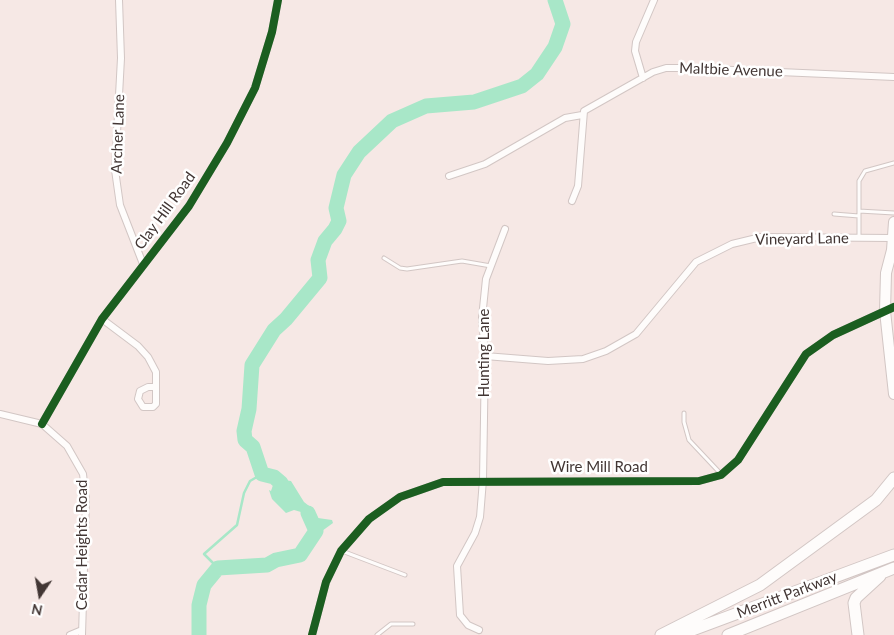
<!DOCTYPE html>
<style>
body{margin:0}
#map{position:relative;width:894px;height:635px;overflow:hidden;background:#f6e8e5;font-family:Lato,sans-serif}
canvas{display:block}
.north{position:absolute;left:15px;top:570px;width:50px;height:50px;-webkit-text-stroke:4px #fff;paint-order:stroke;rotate:192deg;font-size:14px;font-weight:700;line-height:20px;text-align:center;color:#423634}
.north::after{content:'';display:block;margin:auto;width:18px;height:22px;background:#423634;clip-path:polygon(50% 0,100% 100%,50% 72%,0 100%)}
</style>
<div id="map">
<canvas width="894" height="635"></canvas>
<div class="north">N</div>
</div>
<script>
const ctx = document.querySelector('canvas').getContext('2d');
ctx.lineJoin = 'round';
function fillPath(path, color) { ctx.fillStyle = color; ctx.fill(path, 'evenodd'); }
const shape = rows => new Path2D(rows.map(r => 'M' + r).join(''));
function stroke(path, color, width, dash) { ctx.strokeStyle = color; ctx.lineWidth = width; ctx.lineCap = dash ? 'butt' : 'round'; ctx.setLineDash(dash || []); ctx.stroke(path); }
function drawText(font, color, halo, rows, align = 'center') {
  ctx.font = font + ' Lato,sans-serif'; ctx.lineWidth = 5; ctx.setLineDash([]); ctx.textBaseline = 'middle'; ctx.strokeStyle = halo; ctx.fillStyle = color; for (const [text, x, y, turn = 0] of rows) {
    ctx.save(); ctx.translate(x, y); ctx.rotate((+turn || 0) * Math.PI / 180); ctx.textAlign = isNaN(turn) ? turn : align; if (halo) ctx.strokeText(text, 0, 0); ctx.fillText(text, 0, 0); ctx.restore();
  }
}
fillPath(shape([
 [275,479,291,481,304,502,313,509,318,518,332,520,333,523,322,531,309,531,307,520,301,512,294,510,286,513,272,499,269,490,271,491]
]), '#a8e7c8');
stroke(shape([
 [218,568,204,554,237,525,244,493,250,481,262,474]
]), '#a8e7c8', 2.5);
stroke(shape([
 [287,494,281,483,274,477,262,474,253,447,245,440,244,431,249,409,252,365,274,330,286,319,320,278,318,260,325,241,335,229,339,221,336,208,344,175,359,152,392,121,426,106,474,102,522,86,537,74,555,47,563,24,555,0],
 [199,635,199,605,204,585,218,568,267,565,276,560,300,555,316,531,308,513]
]), '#a8e7c8', 15);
const service = shape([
 [859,211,894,213],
 [834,214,859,216],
 [859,237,859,181,865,171,894,163],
 [384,258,400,268,407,269,462,261,491,266],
 [684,413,684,422,689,440,721,474],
 [342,551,405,575],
 [377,635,391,624,413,624]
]);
const minor = shape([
 [119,0,121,58,115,170,120,205,143,264],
 [643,78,635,51,636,42,654,0],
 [449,176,485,164,565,118,582,115],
 [572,201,578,186,584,111,653,72,666,68,688,68,894,77],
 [102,319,138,346,148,357,156,372,156,404,153,407,143,407,138,399,140,391,148,387,155,387],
 [485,356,548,361,583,359,606,351,636,334,696,262,732,244,761,237,893,238],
 [0,414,42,424,67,446,83,474,86,500,82,635],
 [42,424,102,319,189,206,227,143,255,88,272,32,278,0],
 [479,630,468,625,460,615,457,566,475,533,480,517,483,480,485,356,482,318,486,279,505,229],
 [70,635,82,630],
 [312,635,326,582,341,551,369,519,400,497,443,482,699,481,721,475,738,460,806,354,833,335,894,307]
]);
const primary = shape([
 [894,222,892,250,886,273,885,311,894,394]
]);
const motorway = shape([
 [661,635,760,585,876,500,894,478],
 [679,635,894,555],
 [728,635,894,568],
 [858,635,854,603,856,598,880,576]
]);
stroke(service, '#d2c6c4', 5);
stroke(minor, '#d2c6c4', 8);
stroke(primary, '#d2c6c4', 12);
stroke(motorway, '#d2c6c4', 13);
stroke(service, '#fefcfb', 3);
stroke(minor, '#fefcfb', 6);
stroke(primary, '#fefcfb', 10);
stroke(motorway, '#fefcfb', 11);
stroke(shape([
 [42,424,102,319,189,206,227,143,255,88,272,32,278,0],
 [312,635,326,582,341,551,369,519,400,497,443,482,699,481,721,475,738,460,806,354,833,335,894,307]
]), '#1b5e20', 8);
drawText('15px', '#423634', '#fff', [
 ["Maltbie Avenue",731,70,2],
 ["Archer Lane",118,134,-88],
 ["Clay Hill Road",165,211,-54],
 ["Vineyard Lane",802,239,-1],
 ["Hunting Lane",484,353,-90],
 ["Wire Mill Road",599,467],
 ["Cedar Heights Road",82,545,-90],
 ["Merritt Parkway",787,595,-21]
]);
</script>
